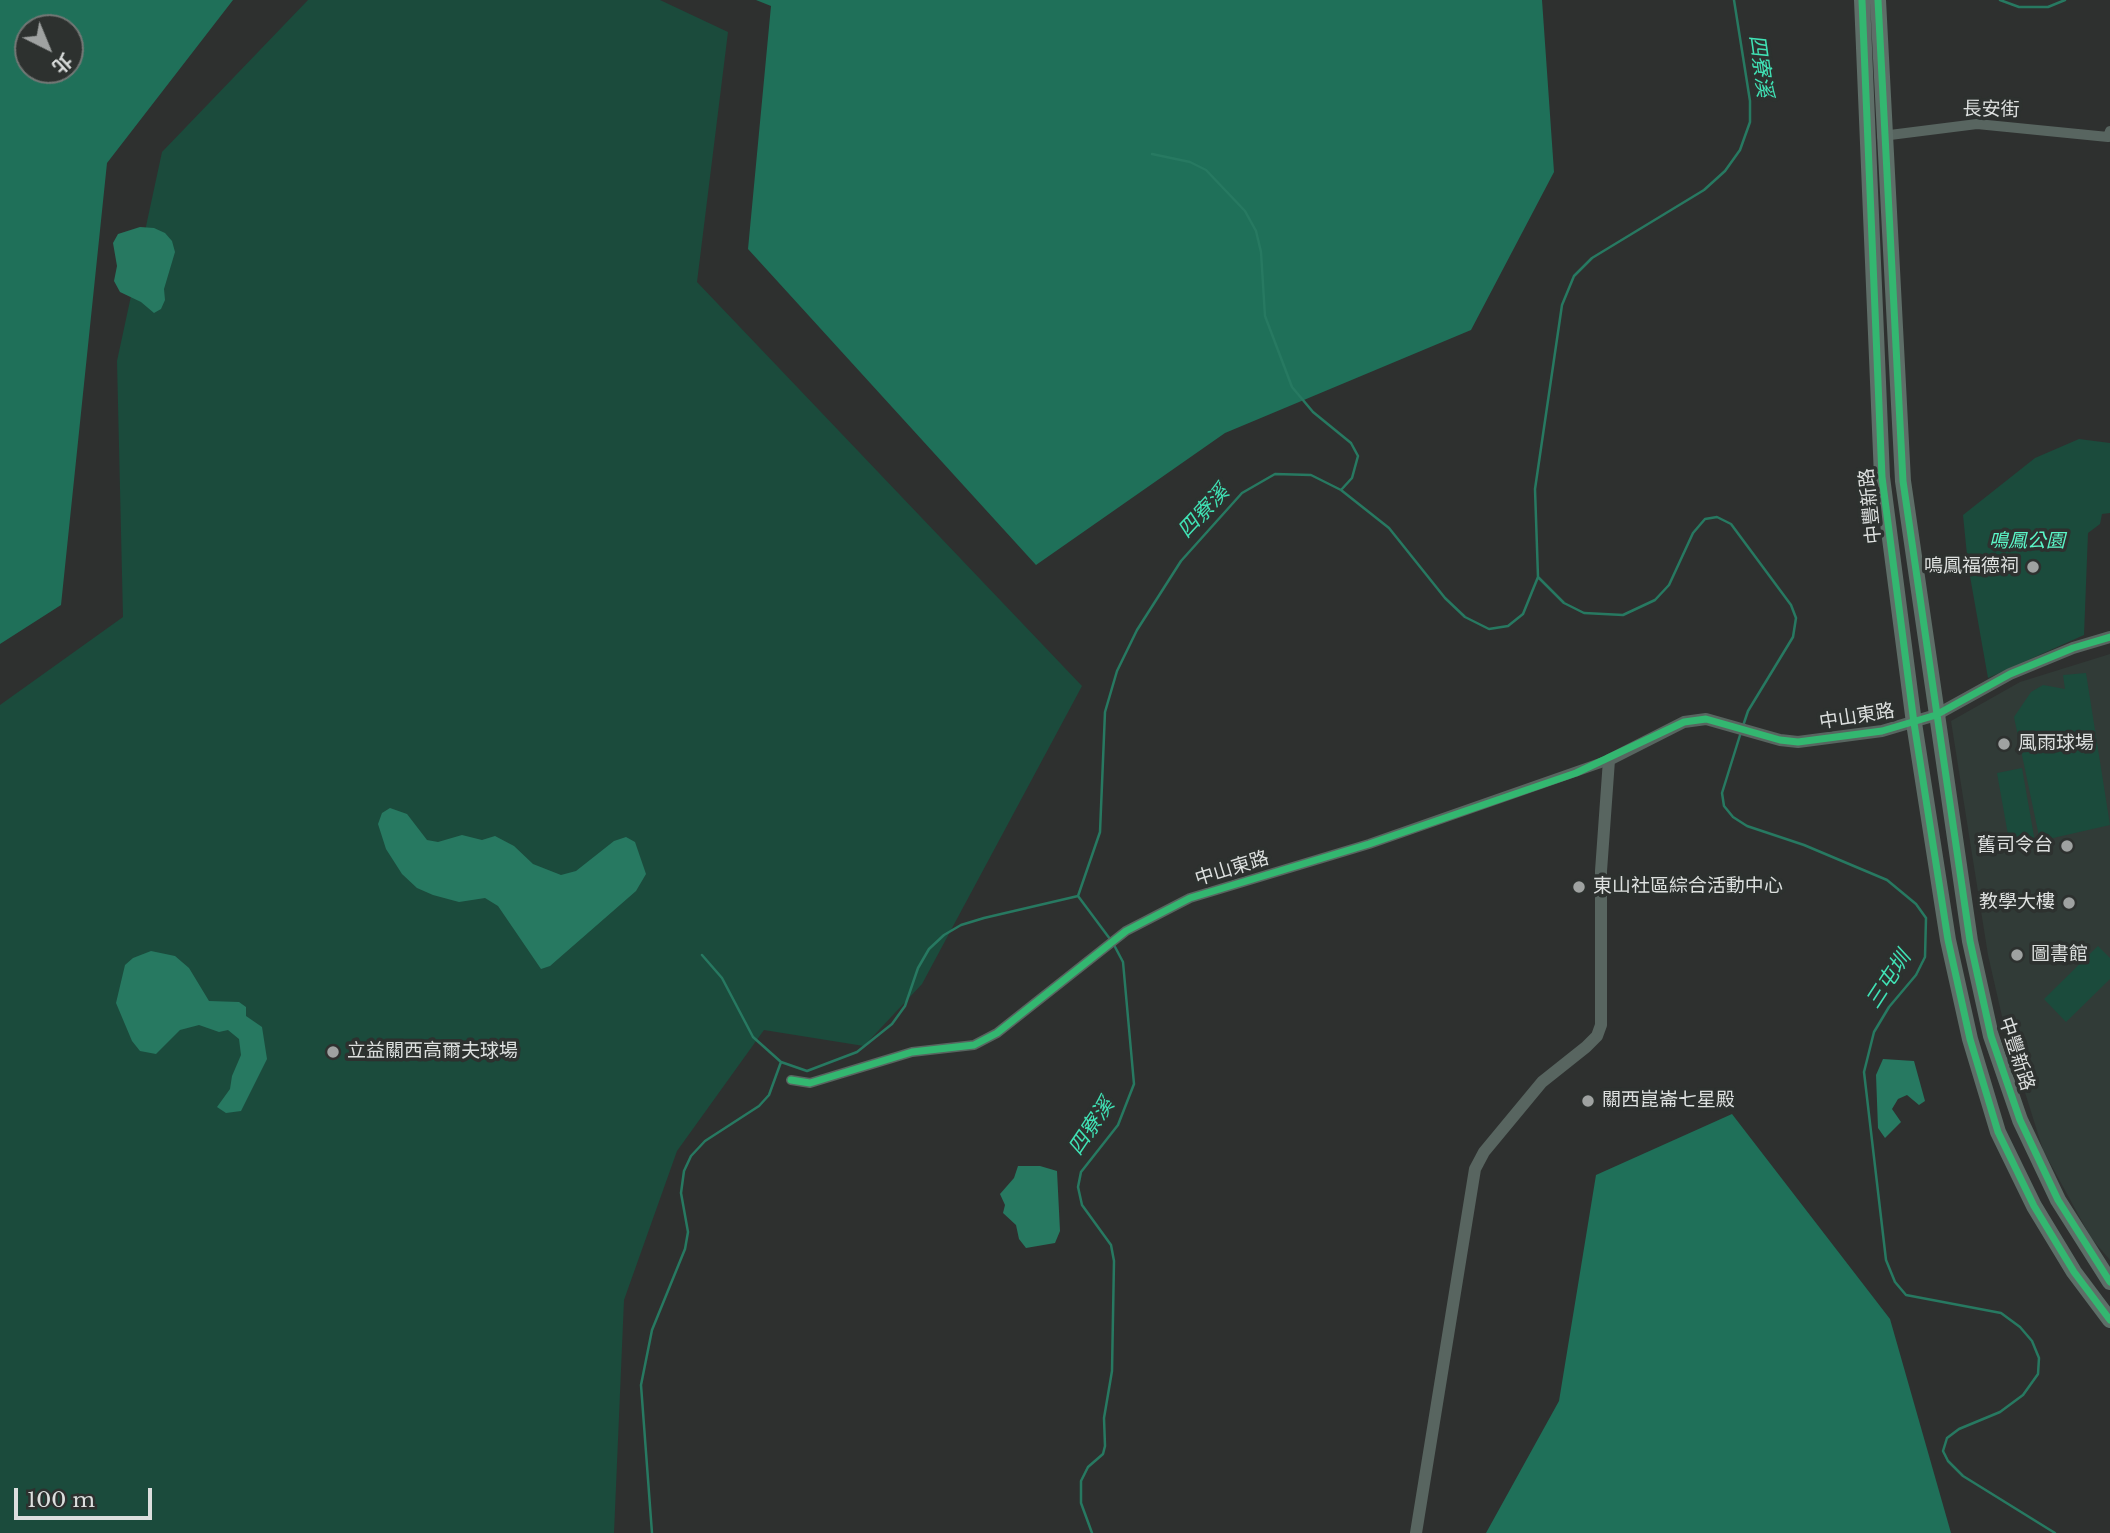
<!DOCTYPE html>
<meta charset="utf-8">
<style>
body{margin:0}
#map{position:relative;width:2110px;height:1533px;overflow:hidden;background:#2e302f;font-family:"Libre Baskerville","Noto Sans TC",serif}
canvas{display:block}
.north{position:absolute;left:14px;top:14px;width:70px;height:70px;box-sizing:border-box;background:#2d312f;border:2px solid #737775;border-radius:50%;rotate:137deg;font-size:19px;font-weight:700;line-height:28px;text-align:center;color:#dcdfde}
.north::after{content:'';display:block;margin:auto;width:24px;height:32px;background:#9fa2a1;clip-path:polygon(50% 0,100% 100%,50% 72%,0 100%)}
.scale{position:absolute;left:14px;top:1488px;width:138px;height:32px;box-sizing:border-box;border:4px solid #dcdfde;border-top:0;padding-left:9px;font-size:21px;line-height:24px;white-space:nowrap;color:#dcdfde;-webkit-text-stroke:5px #2d312f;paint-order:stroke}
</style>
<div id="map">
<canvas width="2110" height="1533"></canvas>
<div class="north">北</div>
<div class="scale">100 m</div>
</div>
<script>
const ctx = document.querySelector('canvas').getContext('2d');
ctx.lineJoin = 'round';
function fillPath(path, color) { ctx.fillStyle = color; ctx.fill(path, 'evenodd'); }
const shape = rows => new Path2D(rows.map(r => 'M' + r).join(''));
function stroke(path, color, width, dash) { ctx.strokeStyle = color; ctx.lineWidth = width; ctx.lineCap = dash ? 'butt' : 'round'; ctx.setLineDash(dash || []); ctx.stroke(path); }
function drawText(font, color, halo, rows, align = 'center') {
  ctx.font = font + ' "Libre Baskerville","Noto Sans TC",serif'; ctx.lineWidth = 7; ctx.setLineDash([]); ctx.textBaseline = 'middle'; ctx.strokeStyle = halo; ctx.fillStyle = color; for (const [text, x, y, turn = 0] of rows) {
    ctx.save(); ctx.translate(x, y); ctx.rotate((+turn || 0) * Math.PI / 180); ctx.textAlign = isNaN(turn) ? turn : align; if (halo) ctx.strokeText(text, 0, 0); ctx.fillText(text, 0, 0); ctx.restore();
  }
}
fillPath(shape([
 [2110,654,2110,1260,2091,1238,2043,1150,2004,1025,1988,955,1951,721,2020,682]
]), '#313b37');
fillPath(shape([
 [308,0,660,0,728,32,697,282,1082,686,922,984,864,1046,764,1030,677,1151,624,1300,614,1533,0,1533,0,705,123,617,117,361,162,152],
 [2079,439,2110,443,2110,513,2102,514,2100,524,2088,533,2084,635,1988,678,1968,565,1963,515,2035,458],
 [2086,673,2110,825,2040,841,2014,717,2031,692,2043,685,2065,689,2063,675],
 [2022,768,2035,842,2010,846,1997,773],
 [2098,946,2110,958,2110,979,2066,1022,2044,999]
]), '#1b4b3c');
fillPath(shape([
 [0,0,233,0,107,163,61,605,0,644],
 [28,28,70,28,70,70,28,70],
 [756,0,1542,0,1554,172,1471,330,1225,433,1036,565,748,249,771,6],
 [1732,1114,1890,1319,1951,1533,1486,1533,1559,1401,1596,1175]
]), '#1f7059');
fillPath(shape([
 [140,227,154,228,165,233,172,241,175,252,164,289,165,300,161,309,154,313,141,302,120,292,114,281,117,266,113,243,118,234],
 [390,808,407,814,427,840,438,842,462,835,482,840,495,836,514,846,533,864,561,875,576,871,614,841,626,837,635,842,646,874,636,891,550,966,541,969,498,906,485,898,459,902,433,895,417,888,402,874,386,849,378,824,382,813],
 [151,951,175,956,189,968,209,1001,239,1002,246,1007,246,1016,262,1027,267,1059,241,1111,226,1113,217,1107,230,1089,232,1076,241,1055,239,1039,228,1030,219,1032,199,1025,180,1030,156,1054,140,1051,132,1041,116,1003,125,965,133,958],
 [1883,1059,1914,1061,1925,1101,1919,1105,1907,1095,1898,1099,1892,1109,1901,1122,1885,1138,1878,1128,1876,1075],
 [1018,1166,1040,1166,1057,1171,1060,1231,1055,1243,1026,1248,1019,1239,1016,1225,1003,1213,1005,1205,1000,1194,1014,1178]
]), '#277961');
stroke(shape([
 [2000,0,2019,7,2048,7,2065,0],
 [1152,154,1190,162,1206,170,1245,211,1256,231,1261,252,1265,316,1292,387,1313,412,1351,443,1358,456,1352,478,1341,490],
 [1538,577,1564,603,1584,613,1623,615,1655,600,1669,585,1693,533,1705,519,1717,517,1731,524,1791,605,1796,618,1793,637,1748,711,1743,726],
 [1741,732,1722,793,1724,806,1733,817,1747,826,1804,845,1887,880,1916,904,1926,918,1925,957,1916,975,1889,1007,1874,1032,1864,1072,1886,1260,1895,1282,1906,1295,2001,1313,2020,1327,2032,1341,2039,1358,2038,1374,2023,1395,2000,1412,1959,1429,1947,1438,1943,1451,1948,1461,1963,1476,2055,1533],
 [1110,939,1078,896,1100,832,1105,712,1117,671,1137,630,1181,561,1242,493,1275,474,1311,475,1341,490,1389,528,1445,598,1465,617,1489,629,1508,626,1523,614,1538,577,1535,489,1562,305,1574,276,1592,258,1704,190,1725,171,1740,150,1750,122,1750,101,1734,0],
 [702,955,722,978,753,1037,781,1062,807,1071,857,1052,892,1024,905,1006,918,968,929,949,944,935,961,925,984,918,1078,896],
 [652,1533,641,1385,652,1330,685,1249,688,1232,681,1193,684,1171,691,1156,705,1141,759,1106,769,1095,781,1062],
 [1092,1533,1081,1503,1081,1481,1088,1467,1103,1454,1105,1446,1104,1418,1112,1371,1114,1261,1111,1245,1082,1205,1078,1187,1081,1172,1118,1125,1134,1084,1123,962,1114,945]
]), '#277961', 2.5);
stroke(shape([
 [1882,136,1977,124,2108,137,2110,131],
 [791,1080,810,1083,912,1052,974,1045,997,1033,1126,931,1190,898,1369,844,1609,760]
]), '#586560', 10);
stroke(shape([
 [1416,1533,1475,1169,1484,1152,1542,1082,1586,1047,1597,1036,1601,1025,1601,871,1609,760,1684,722,1706,719,1780,740,1798,742,1882,731,1936,715,2010,674,2073,648,2110,637]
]), '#586560', 12);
stroke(shape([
 [1862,0,1882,477,1914,723,1948,940,1970,1039,1998,1132,2034,1206,2074,1272,2110,1320],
 [1878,0,1903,481,1970,941,1991,1036,2020,1120,2058,1200,2110,1282]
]), '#5e6e68', 16);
stroke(shape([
 [1862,0,1882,477,1914,723,1948,940,1970,1039,1998,1132,2034,1206,2074,1272,2110,1320],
 [1878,0,1903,481,1970,941,1991,1036,2020,1120,2058,1200,2110,1282],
 [791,1080,810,1083,912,1052,974,1045,997,1033,1126,931,1190,898,1369,844,1576,773,1684,722,1706,719,1780,740,1798,742,1882,731,1936,715,2010,674,2073,648,2110,637]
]), '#33b770', 7);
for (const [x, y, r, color] of [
 [2033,567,7,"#9fa2a1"],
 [2004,744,7,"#9fa2a1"],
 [2067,846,7,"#9fa2a1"],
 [1579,887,7,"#9fa2a1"],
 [2069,903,7,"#9fa2a1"],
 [2017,955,7,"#9fa2a1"],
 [333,1052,7,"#9fa2a1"],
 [1588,1101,7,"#9fa2a1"]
]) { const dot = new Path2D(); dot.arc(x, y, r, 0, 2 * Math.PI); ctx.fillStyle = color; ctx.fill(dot); stroke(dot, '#2d312f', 2.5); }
drawText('19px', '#dcdfde', '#2d312f', [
 ["長安街",1991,110,1],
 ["中豐新路",1871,506,-96],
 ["中山東路",1857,717,-9],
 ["中山東路",1232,869,-17],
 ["中豐新路",2016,1054,72]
]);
drawText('italic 19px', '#5bf7c8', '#2d312f', [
 ["鳴鳳公園",2027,542]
]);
drawText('19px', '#dcdfde', '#2d312f', [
 ["鳴鳳福德祠",2019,567,"right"],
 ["風雨球場",2018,744],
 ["舊司令台",2053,846,"right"],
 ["東山社區綜合活動中心",1593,887],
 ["教學大樓",2055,903,"right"],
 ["圖書館",2031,955],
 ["立益關西高爾夫球場",347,1052],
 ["關西崑崙七星殿",1602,1101]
], 'left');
drawText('italic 21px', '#40e2b5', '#2d312f', [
 ["四寮溪",1760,66,82],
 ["四寮溪",1204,512,-47],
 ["三屯圳",1889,980,-57],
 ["四寮溪",1092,1127,-56]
]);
</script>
